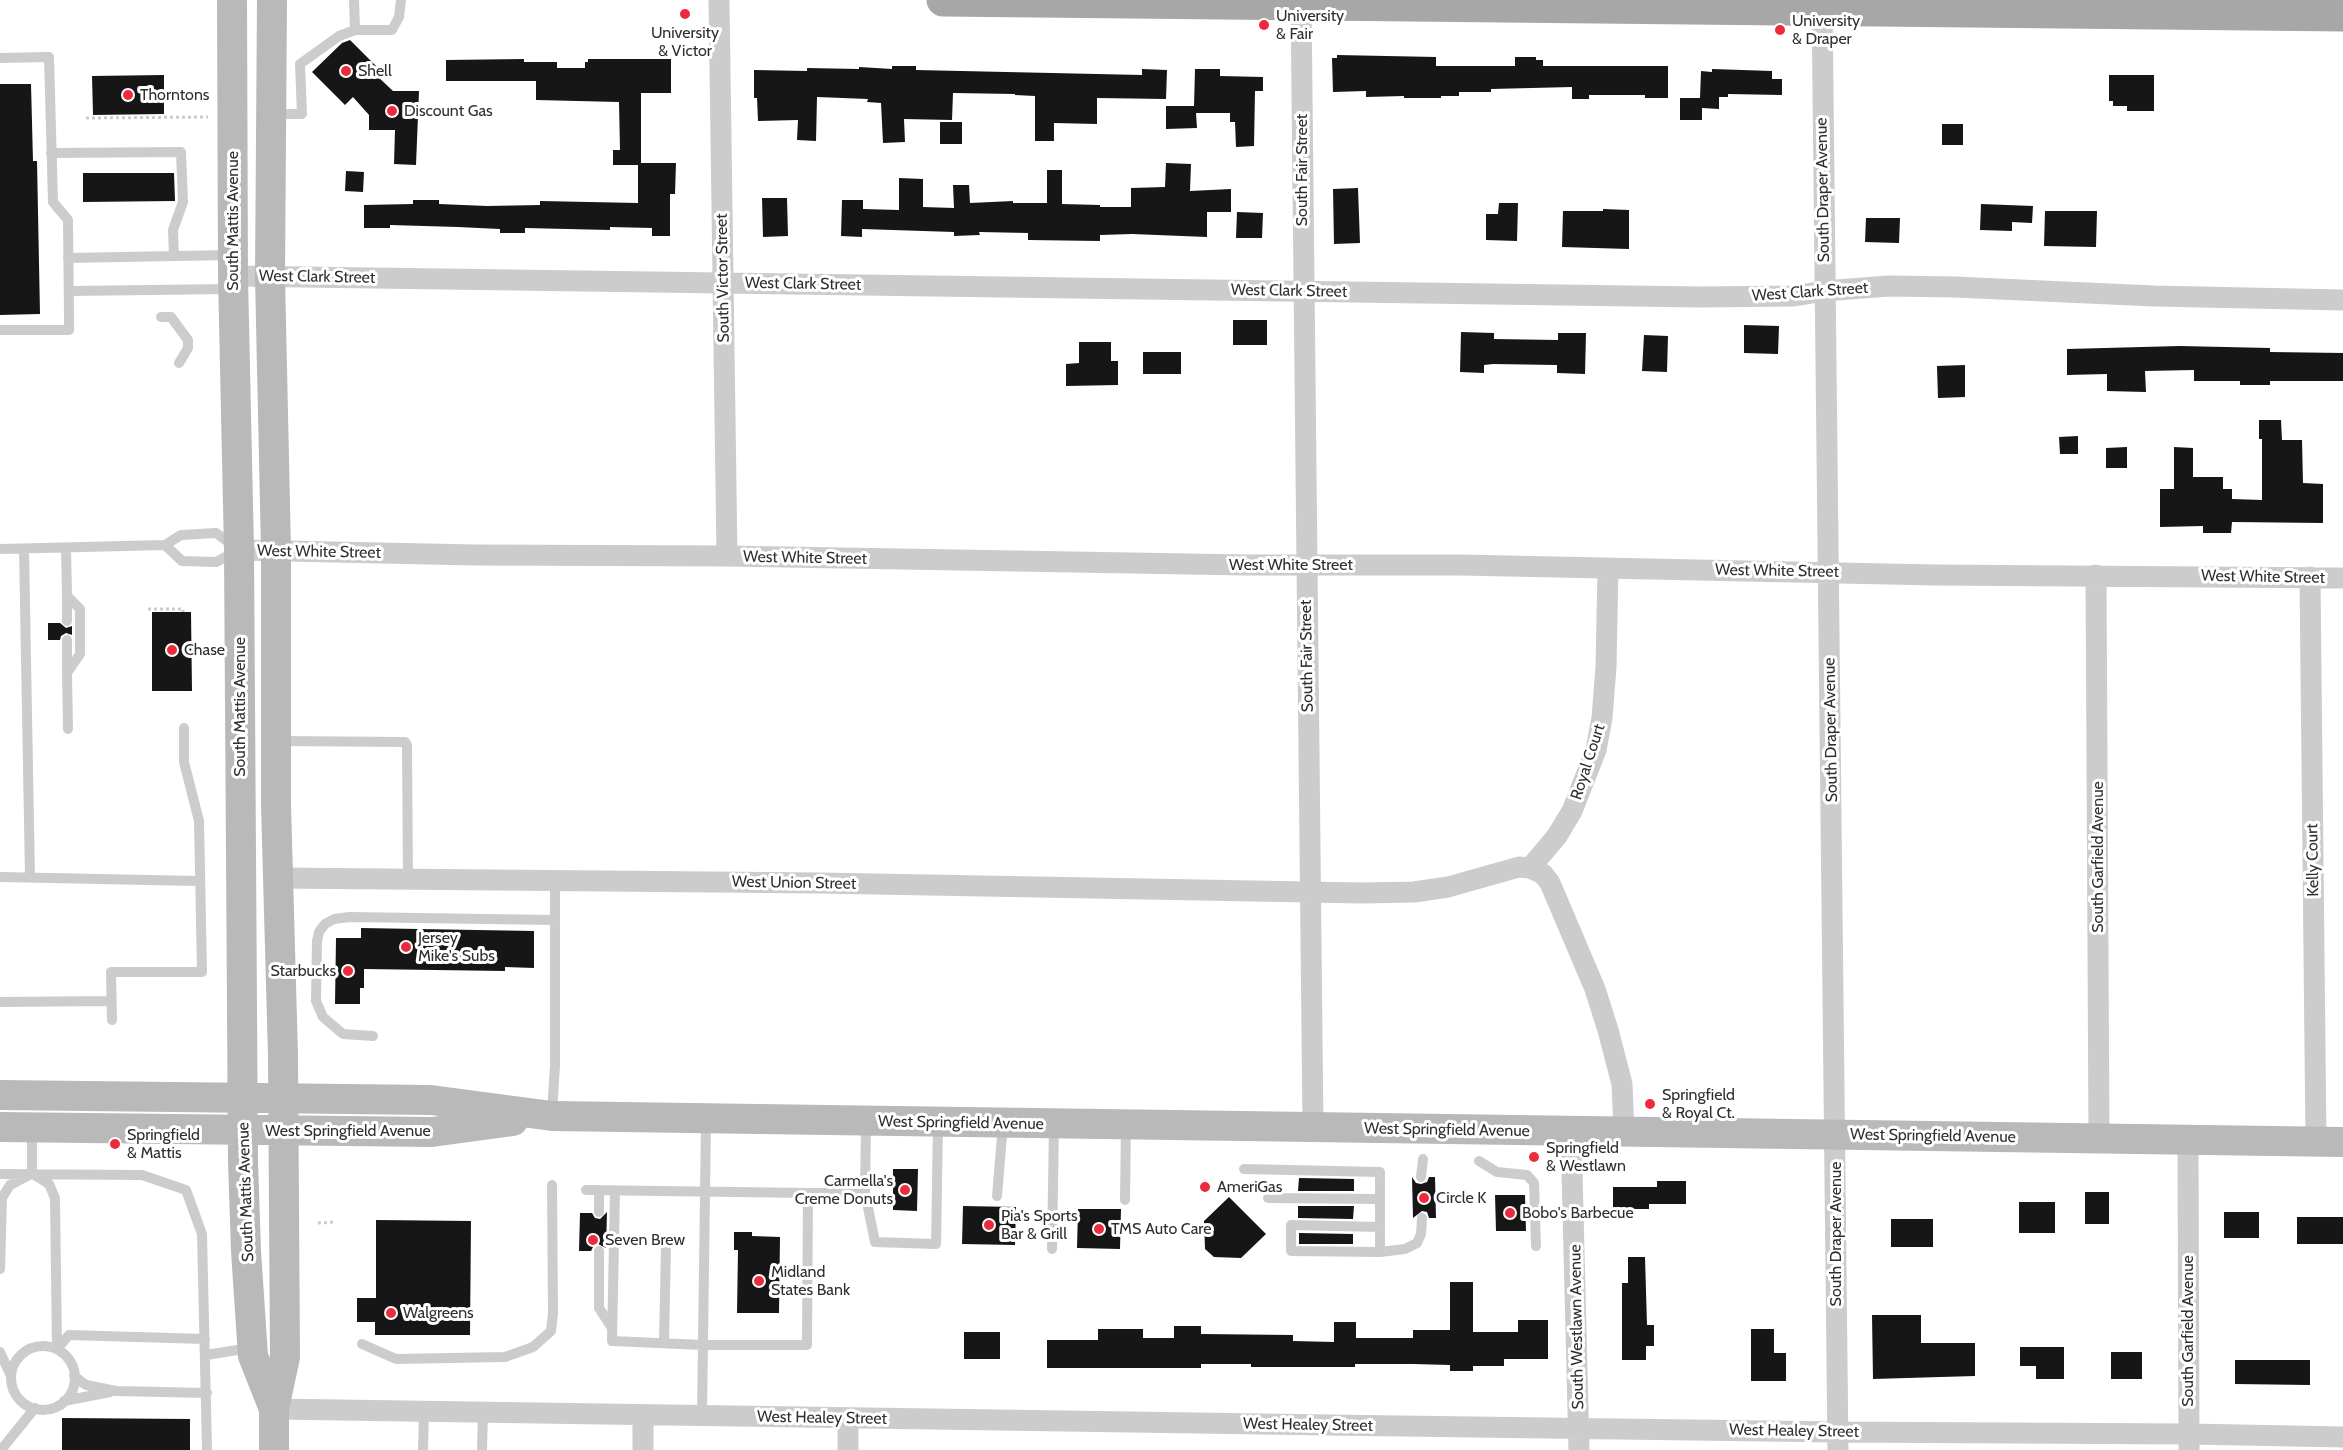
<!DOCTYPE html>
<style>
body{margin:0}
canvas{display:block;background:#fff}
</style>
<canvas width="2343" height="1450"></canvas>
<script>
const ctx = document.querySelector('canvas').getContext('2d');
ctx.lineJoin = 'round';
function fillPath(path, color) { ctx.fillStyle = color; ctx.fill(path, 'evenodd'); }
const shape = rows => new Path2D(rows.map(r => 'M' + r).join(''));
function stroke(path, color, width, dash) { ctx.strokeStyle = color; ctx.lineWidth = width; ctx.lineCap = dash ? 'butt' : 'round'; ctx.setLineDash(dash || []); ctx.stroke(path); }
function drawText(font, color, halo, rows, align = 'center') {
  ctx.font = font + ' Cabin,sans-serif'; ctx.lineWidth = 6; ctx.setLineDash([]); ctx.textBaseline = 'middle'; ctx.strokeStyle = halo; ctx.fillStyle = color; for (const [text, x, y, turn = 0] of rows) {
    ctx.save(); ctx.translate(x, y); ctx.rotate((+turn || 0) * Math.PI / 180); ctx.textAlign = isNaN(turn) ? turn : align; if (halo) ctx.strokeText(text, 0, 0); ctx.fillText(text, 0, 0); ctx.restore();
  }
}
fillPath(shape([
 [350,40,380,70,376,75,393,91,419,91,416,165,394,164,395,130,369,130,369,115,353,97,345,105,312,72,342,43],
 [1337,55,1436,57,1436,66,1515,66,1515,57,1536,57,1536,60,1543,60,1543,66,1668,66,1668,98,1645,98,1645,95,1589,95,1589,99,1572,99,1572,87,1491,89,1491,92,1459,92,1459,96,1441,96,1441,98,1404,98,1404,96,1366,97,1366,91,1333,92,1332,58,1337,58],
 [524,59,524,62,557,62,557,68,585,68,585,62,588,62,588,59,671,59,671,93,641,93,641,163,676,163,675,194,670,194,670,236,652,236,652,228,610,227,610,230,525,228,525,233,500,233,500,229,458,227,390,225,390,228,364,228,364,205,413,204,413,200,439,200,439,204,487,206,540,205,540,201,638,203,638,165,613,165,613,150,620,150,619,102,536,100,536,81,446,81,446,60],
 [892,66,916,66,916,70,1142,75,1142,69,1167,70,1166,99,1097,98,1097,124,1054,123,1054,141,1035,141,1035,96,1015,95,1015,94,953,93,952,120,904,119,905,142,883,143,881,103,867,102,868,99,817,97,816,141,797,140,798,120,758,121,757,98,754,98,754,70,807,71,807,68,859,69,859,67,892,69],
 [1195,69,1220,69,1220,76,1263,77,1263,91,1255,91,1254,146,1236,147,1235,122,1230,122,1230,113,1196,113,1197,128,1166,129,1166,106,1194,106],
 [1712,69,1772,71,1772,79,1782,79,1782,95,1728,94,1728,97,1719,97,1719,109,1702,108,1702,120,1680,120,1680,98,1700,98,1701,71,1712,72],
 [164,75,164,114,93,115,92,76],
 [2109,75,2154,75,2154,111,2127,111,2127,106,2113,106,2113,101,2109,101],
 [0,84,31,84,33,161,37,161,40,314,0,315],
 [940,122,962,122,962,144,940,144],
 [1942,124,1963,124,1963,145,1942,145],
 [1166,163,1191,164,1190,191,1231,189,1231,212,1207,212,1207,237,1132,234,1100,235,1100,241,1028,240,1028,233,979,232,980,235,954,236,954,232,862,229,862,237,841,236,842,200,863,200,863,209,899,210,899,178,923,179,923,207,954,208,953,185,969,185,970,203,1013,201,1013,203,1047,203,1047,170,1062,170,1062,204,1100,205,1100,207,1131,207,1131,188,1165,187],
 [346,171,364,172,363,192,345,191],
 [83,173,174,173,175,201,83,202],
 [1358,188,1360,243,1334,244,1333,189],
 [762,198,787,198,788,236,763,237],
 [1499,203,1518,203,1517,241,1486,240,1486,214,1498,214],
 [1981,204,2033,206,2032,223,2012,222,2012,231,1980,230],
 [1603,209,1629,210,1629,249,1562,247,1563,211,1603,211],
 [2045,211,2097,211,2096,247,2044,246],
 [1237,212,1263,213,1262,238,1236,238],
 [1866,218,1900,218,1899,243,1865,242],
 [1233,320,1267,320,1267,345,1233,345],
 [1744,325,1779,326,1778,354,1744,353],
 [1461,332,1494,333,1494,339,1558,340,1558,333,1586,333,1585,374,1557,373,1557,365,1493,364,1484,365,1484,373,1460,372],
 [1644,335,1668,336,1667,372,1642,371],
 [1079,342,1111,342,1111,361,1118,361,1118,385,1066,386,1066,364,1079,363],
 [2180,346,2270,348,2270,352,2343,353,2343,381,2270,381,2270,385,2240,385,2240,381,2194,381,2194,370,2145,371,2146,392,2107,391,2107,374,2067,375,2067,349],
 [1143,352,1181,352,1181,374,1143,374],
 [1965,365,1965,397,1938,398,1937,366],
 [2259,420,2281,420,2282,440,2302,440,2303,483,2323,484,2323,523,2232,522,2231,533,2203,533,2203,526,2160,527,2160,489,2174,489,2174,447,2193,448,2193,477,2223,477,2223,489,2232,489,2232,499,2262,500,2262,439,2259,439],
 [2078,436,2078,454,2060,454,2059,437],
 [2127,447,2127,468,2106,468,2106,448],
 [152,612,191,612,192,691,152,691],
 [48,623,60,623,66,628,72,626,72,635,66,633,61,636,60,640,48,640],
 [361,928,534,931,534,968,505,967,505,971,364,969,364,988,360,988,360,1004,335,1004,336,938,361,938],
 [893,1169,918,1169,917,1211,893,1210],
 [1412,1177,1416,1183,1421,1184,1427,1182,1429,1177,1435,1177,1436,1218,1429,1218,1427,1212,1422,1211,1413,1218],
 [1299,1178,1354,1179,1354,1191,1298,1191],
 [1657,1181,1686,1181,1686,1204,1649,1204,1649,1209,1613,1209,1613,1187,1657,1187],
 [2085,1192,2109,1192,2109,1224,2085,1224],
 [1495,1195,1525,1195,1526,1231,1496,1231],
 [1229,1197,1266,1234,1241,1258,1214,1257,1205,1249,1204,1221],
 [2019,1202,2055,1202,2055,1233,2019,1233],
 [963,1206,1016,1207,1015,1245,962,1244],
 [1298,1206,1354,1206,1353,1219,1298,1218],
 [1078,1209,1121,1209,1120,1249,1077,1248],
 [607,1212,606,1248,598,1244,593,1247,591,1251,579,1251,580,1213,592,1213,595,1218,600,1219],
 [2224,1212,2259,1212,2259,1238,2224,1238],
 [2297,1217,2343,1217,2343,1244,2297,1244],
 [1891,1219,1933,1219,1933,1247,1891,1247],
 [376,1220,471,1221,470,1335,375,1335,375,1322,357,1322,357,1298,376,1298],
 [734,1232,752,1232,752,1236,780,1237,779,1313,737,1313,738,1250,734,1250],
 [1299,1233,1353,1234,1353,1244,1299,1244],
 [1628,1257,1645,1257,1647,1325,1654,1325,1654,1346,1646,1346,1646,1360,1622,1360,1622,1283,1628,1283],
 [1450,1282,1473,1282,1473,1332,1518,1332,1518,1320,1548,1320,1548,1359,1504,1359,1504,1366,1473,1366,1473,1371,1450,1371,1450,1365,1413,1364,1355,1364,1355,1367,1251,1367,1251,1364,1201,1364,1201,1368,1047,1368,1047,1340,1098,1340,1098,1329,1143,1329,1143,1338,1174,1338,1174,1326,1201,1326,1201,1334,1293,1335,1293,1341,1334,1342,1334,1322,1356,1322,1356,1338,1413,1338,1413,1330,1450,1330],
 [1872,1315,1921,1315,1921,1343,1975,1343,1975,1376,1873,1379],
 [1751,1329,1774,1329,1774,1353,1786,1353,1786,1381,1751,1381],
 [964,1332,1000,1332,1000,1359,964,1359],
 [2020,1347,2064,1347,2064,1379,2036,1379,2036,1366,2020,1366],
 [2111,1352,2142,1352,2142,1379,2111,1379],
 [2235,1360,2310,1360,2310,1385,2235,1384],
 [62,1418,190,1419,190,1450,62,1450]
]), '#161616');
stroke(shape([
 [86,118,208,117],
 [148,609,183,609,183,612],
 [318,1223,335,1222]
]), '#ccc', 3, [3, 3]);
stroke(shape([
 [355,30,392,30,399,17,401,0],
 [0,58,49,57,53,202,68,220,69,317,69,330,0,330],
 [273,114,302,114,300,64,339,36,355,30,354,0],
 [51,153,181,152,183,202,173,230,174,256],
 [68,258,230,255],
 [69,291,231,289],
 [161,317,171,317,188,340,188,348,179,363],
 [66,548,67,596,80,609,80,654,67,673,68,729],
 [0,549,165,545,181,535,216,533,239,550,216,562,182,561,165,545],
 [24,549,30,877],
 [67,596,67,621],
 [67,640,67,673],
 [278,741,405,742,407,745,408,880],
 [0,877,199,881],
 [0,1002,111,1001],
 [112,1020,111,972,202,972,199,821,184,762,184,728],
 [373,1036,343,1034,323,1017,316,1001,317,941,319,932,325,924,334,919,350,917,555,920],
 [552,1113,555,1065,555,881],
 [32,1128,32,1173],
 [1479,1161,1497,1172,1527,1175,1534,1183,1536,1246],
 [1244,1169,1380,1172,1380,1252,1291,1251,1291,1225,1380,1227],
 [0,1174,142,1175,186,1190,202,1234,207,1450],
 [33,1174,49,1184,55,1198,57,1349],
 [1421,1177,1423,1159],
 [586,1190,808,1193,807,1345,703,1345,612,1341,615,1191],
 [808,1193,865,1193,866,1122],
 [865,1193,875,1242,936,1244,938,1124],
 [997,1196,1003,1124],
 [1268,1198,1380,1199],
 [1125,1200,1126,1125],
 [599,1212,599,1190],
 [1052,1249,1054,1124],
 [599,1251,599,1308,612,1328],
 [1380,1252,1405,1249,1417,1243,1421,1234,1422,1218],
 [0,1269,2,1198,10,1185,29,1175],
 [664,1343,666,1246],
 [362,1344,396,1359,505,1357,533,1347,551,1331,553,1313,552,1185],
 '11 1378a32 32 0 1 1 64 0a32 32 0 1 1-64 0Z',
 [57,1349,69,1335,205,1339],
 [0,1352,11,1376],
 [206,1355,250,1348],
 [74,1376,86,1385,116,1391,207,1393],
 [64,1401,110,1392],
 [702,1416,706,1120],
 [1,1450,35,1408],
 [423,1450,424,1412],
 [482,1450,483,1413]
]), '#ccc', 10);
stroke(shape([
 [719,0,727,556],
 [1301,0,1313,1128],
 [1822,0,1838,1450],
 [233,276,1701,297,1794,296,1824,291,1889,286,1955,287,2154,296,2343,300],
 [239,550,476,555,727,556,1246,565,1460,565,1935,575,2343,578],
 [2096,575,2099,1139],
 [2310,577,2316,1142],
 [1530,868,1543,874,1550,883,1595,989,1608,1030,1622,1084,1624,1132],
 [278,878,820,883,1362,893,1414,892,1448,887,1519,867,1530,868,1557,836,1572,811,1596,750,1602,718,1606,667,1608,568],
 [1571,1132,1579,1450],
 [2188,1139,2189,1450],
 [274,1409,1328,1425,1837,1432,2189,1434,2343,1437],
 [848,1418,848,1450],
 [643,1450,643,1415]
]), '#ccc', 21);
stroke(shape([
 [232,0,233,276,239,550,243,1161,246,1251,253,1356,274,1409],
 [272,0,270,277,276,550,276,804,283,1056,285,1357,274,1409,274,1450],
 [0,1095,431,1100,552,1116,2343,1142],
 [0,1127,432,1132,513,1121]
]), '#b9b9b9', 30);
stroke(shape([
 [943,0,2343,15]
]), '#a7a7a7', 33);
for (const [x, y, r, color] of [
 [685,14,6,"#ec2c3c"],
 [1264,25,6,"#ec2c3c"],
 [1780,30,6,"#ec2c3c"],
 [346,71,6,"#ec2c3c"],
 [128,95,6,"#ec2c3c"],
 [392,111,6,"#ec2c3c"],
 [172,650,6,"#ec2c3c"],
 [406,947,6,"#ec2c3c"],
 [348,971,6,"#ec2c3c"],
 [1650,1104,6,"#ec2c3c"],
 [115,1144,6,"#ec2c3c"],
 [1534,1157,6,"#ec2c3c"],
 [1205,1187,6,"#ec2c3c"],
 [905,1190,6,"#ec2c3c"],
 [1424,1198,6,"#ec2c3c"],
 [1510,1213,6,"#ec2c3c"],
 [989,1225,6,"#ec2c3c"],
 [1099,1229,6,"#ec2c3c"],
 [593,1240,6,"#ec2c3c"],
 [759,1281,6,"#ec2c3c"],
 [391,1313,6,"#ec2c3c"]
]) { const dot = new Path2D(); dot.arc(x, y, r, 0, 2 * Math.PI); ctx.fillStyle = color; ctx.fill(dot); stroke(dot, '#fff', 2); }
drawText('16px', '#2f2f2f', '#fff', [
 ["University",1276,16],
 ["& Fair",1276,34],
 ["University",1792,21],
 ["& Draper",1792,39],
 ["University",685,33,"center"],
 ["& Victor",685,51,"center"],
 ["Shell",358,71],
 ["Thorntons",140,95],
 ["Discount Gas",404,111],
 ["Chase",184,650],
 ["Jersey",418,938],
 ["Mike's Subs",418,956],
 ["Starbucks",336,971,"right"],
 ["Springfield",1662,1095],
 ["& Royal Ct.",1662,1113],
 ["Springfield",127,1135],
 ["& Mattis",127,1153],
 ["Springfield",1546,1148],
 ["& Westlawn",1546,1166],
 ["Carmella's",893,1181,"right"],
 ["Creme Donuts",893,1199,"right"],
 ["AmeriGas",1217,1187],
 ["Circle K",1436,1198],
 ["Bobo's Barbecue",1522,1213],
 ["Pia's Sports",1001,1216],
 ["Bar & Grill",1001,1234],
 ["TMS Auto Care",1111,1229],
 ["Seven Brew",605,1240],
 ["Midland",771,1272],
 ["States Bank",771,1290],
 ["Walgreens",403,1313]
], 'left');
drawText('16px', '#2f2f2f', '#fff', [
 ["South Fair Street",1302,170,-90],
 ["South Draper Avenue",1823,190,-91],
 ["South Mattis Avenue",233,221,-90],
 ["West Clark Street",317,277,1],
 ["South Victor Street",723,278,-91],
 ["West Clark Street",803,284,1],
 ["West Clark Street",1289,291,1],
 ["West Clark Street",1810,292,-4],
 ["West White Street",319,552,1],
 ["West White Street",805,558,1],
 ["West White Street",1291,565],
 ["West White Street",1777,571,1],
 ["West White Street",2263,577,1],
 ["South Fair Street",1307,656,-91],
 ["South Mattis Avenue",240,707,-90],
 ["South Draper Avenue",1831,730,-91],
 ["Royal Court",1588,762,-72],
 ["South Garfield Avenue",2098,857,-90],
 ["Kelly Court",2313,860,-91],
 ["West Union Street",794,883,1],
 ["West Springfield Avenue",961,1123,1],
 ["West Springfield Avenue",1447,1130,1],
 ["West Springfield Avenue",348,1131],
 ["West Springfield Avenue",1933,1136,1],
 ["South Mattis Avenue",246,1192,-92],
 ["South Draper Avenue",1836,1234,-90],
 ["South Westlawn Avenue",1577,1327,-91],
 ["South Garfield Avenue",2188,1331,-90],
 ["West Healey Street",822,1418,1],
 ["West Healey Street",1308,1425,1],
 ["West Healey Street",1794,1431,1]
]);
</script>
